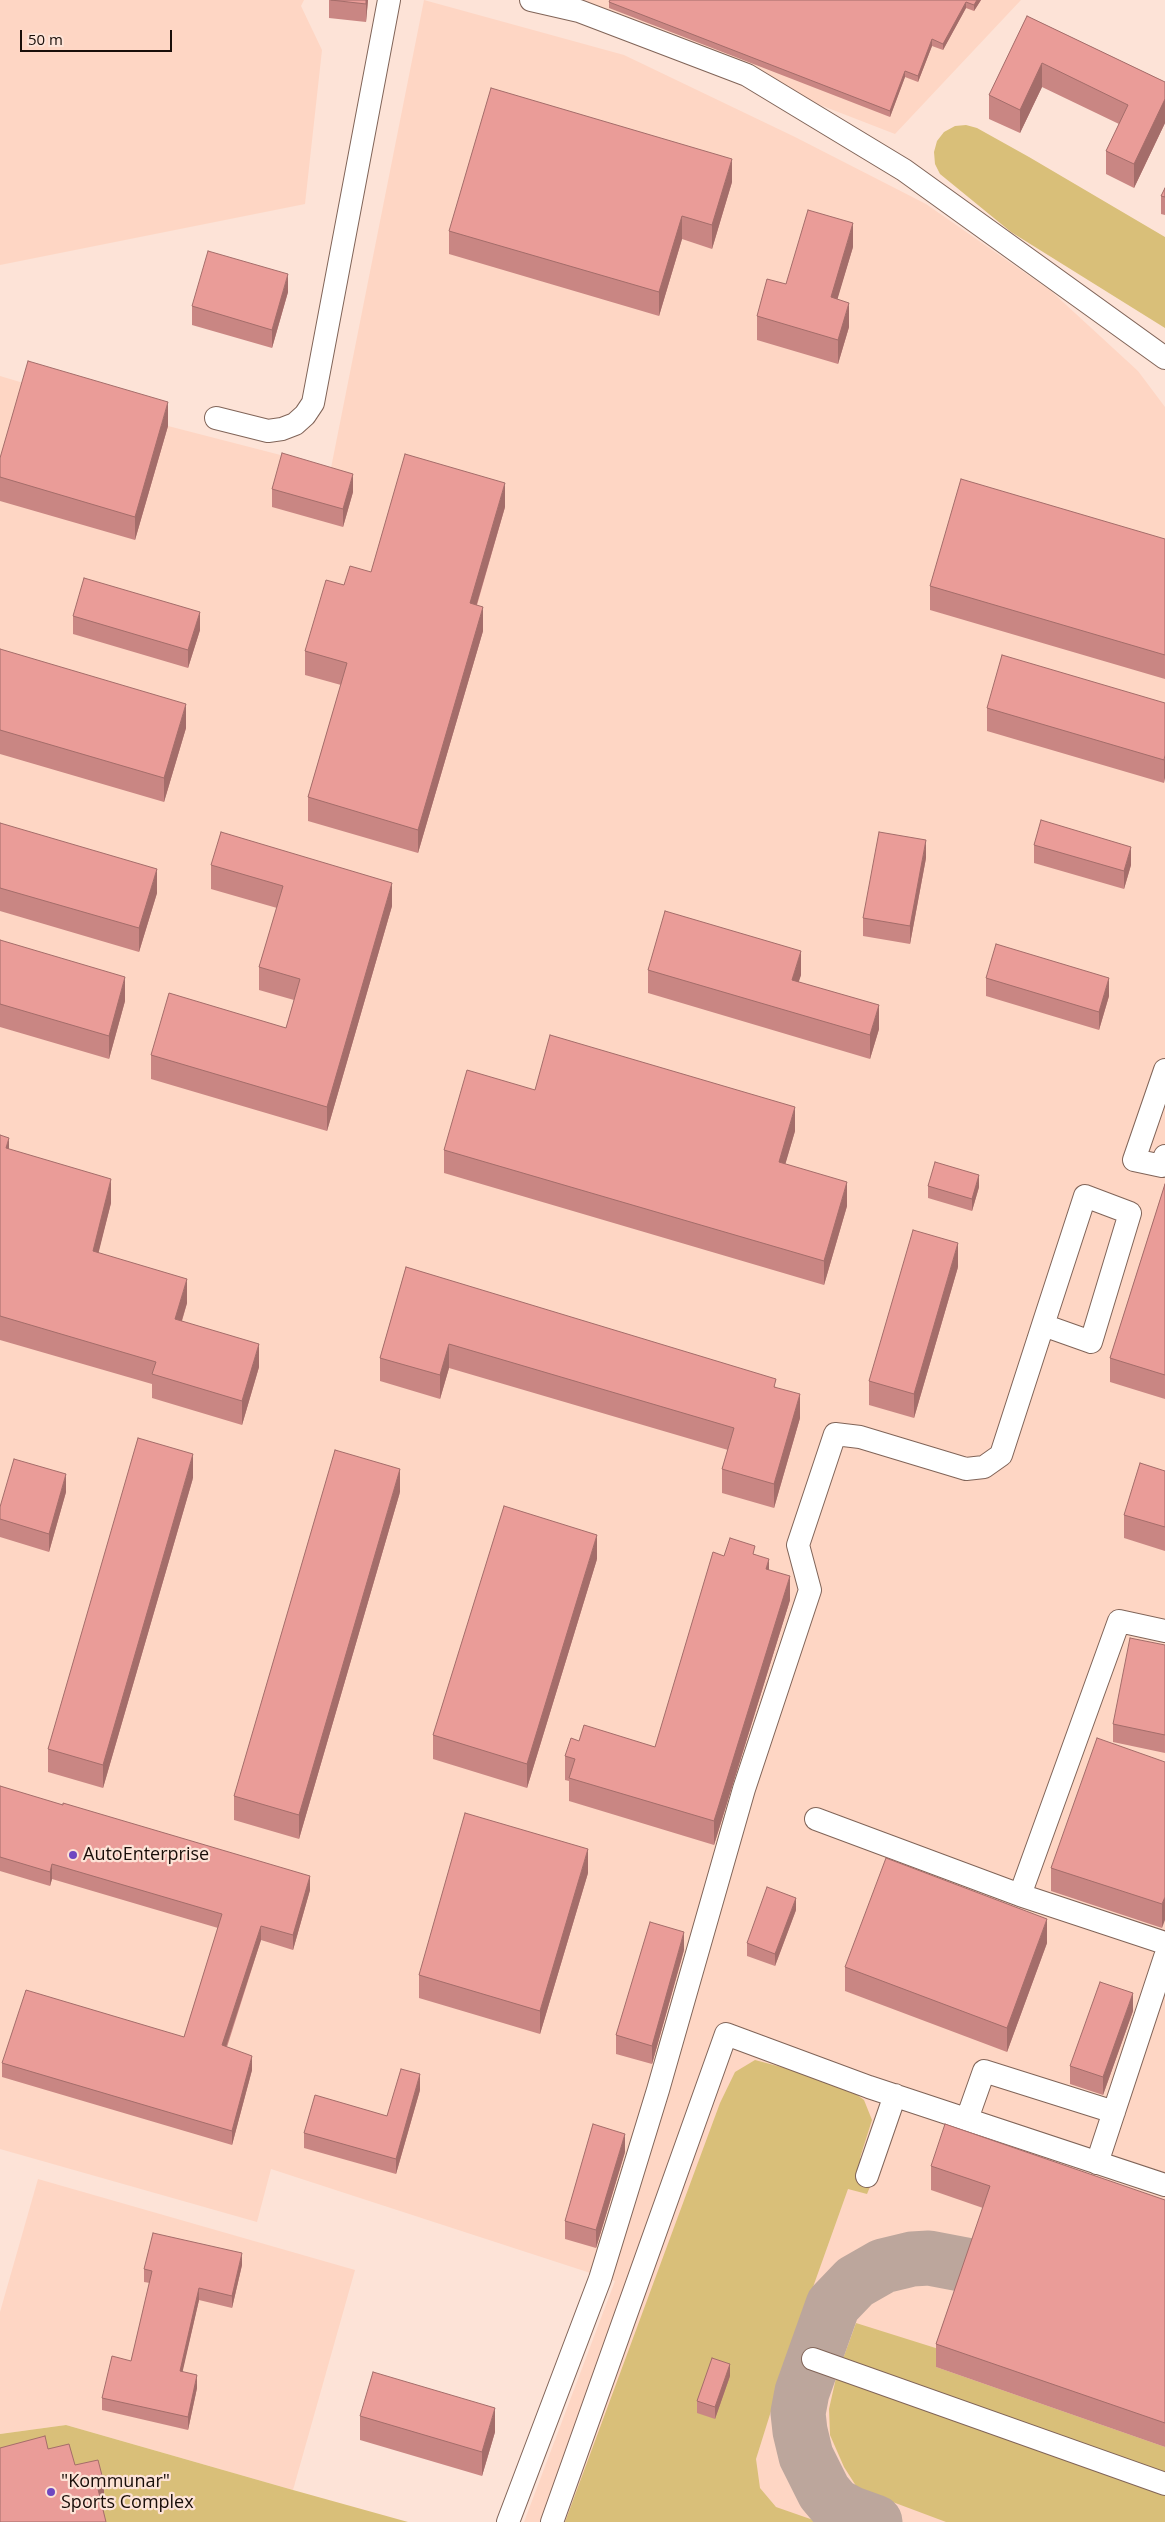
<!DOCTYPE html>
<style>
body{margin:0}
#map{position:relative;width:1165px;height:2522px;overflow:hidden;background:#fde3d7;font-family:"Open Sans",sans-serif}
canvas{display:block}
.scale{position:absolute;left:20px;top:30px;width:152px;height:22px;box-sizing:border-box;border:2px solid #190e09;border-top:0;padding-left:6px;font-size:15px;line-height:18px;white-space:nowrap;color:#190e09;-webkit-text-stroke:4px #fde3d7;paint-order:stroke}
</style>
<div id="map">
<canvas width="1165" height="2522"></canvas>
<div class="scale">50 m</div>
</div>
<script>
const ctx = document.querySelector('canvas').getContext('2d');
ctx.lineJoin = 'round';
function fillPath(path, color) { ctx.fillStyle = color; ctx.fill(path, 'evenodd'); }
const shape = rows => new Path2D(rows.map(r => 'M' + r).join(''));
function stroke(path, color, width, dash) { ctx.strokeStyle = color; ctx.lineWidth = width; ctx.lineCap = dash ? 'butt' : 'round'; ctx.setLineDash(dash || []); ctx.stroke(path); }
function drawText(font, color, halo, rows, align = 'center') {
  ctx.font = font + ' "Open Sans",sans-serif'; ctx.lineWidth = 4.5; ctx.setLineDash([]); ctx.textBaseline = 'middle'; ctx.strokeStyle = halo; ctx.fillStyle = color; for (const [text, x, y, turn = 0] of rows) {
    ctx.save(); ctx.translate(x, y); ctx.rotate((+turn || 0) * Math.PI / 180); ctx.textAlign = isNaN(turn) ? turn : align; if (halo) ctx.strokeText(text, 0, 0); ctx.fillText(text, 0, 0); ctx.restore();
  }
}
fillPath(shape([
 [0,0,304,0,301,6,322,50,305,204,0,265],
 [424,0,624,55,795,137,926,204,1051,291,1138,371,1165,407,1165,2522,524,2522,615,2281,271,2169,257,2222,0,2149,0,376,168,426,331,468],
 [549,0,1021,0,895,134],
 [38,2179,355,2270,293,2490,66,2425,0,2434,0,2312]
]), '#fed6c4');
fillPath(shape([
 [966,125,977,128,1029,157,1165,237,1165,328,1011,232,940,174,935,164,934,152,937,141,944,132,955,126],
 [755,2060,841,2083,864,2100,872,2120,860,2158,876,2172,867,2194,848,2189,787,2360,756,2459,760,2488,776,2507,819,2522,565,2522,720,2103,735,2072],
 [856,2323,942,2350,936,2367,1165,2447,1165,2522,946,2522,858,2489,844,2467,830,2435,829,2409,836,2378],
 [66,2425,293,2490,408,2522,0,2522,0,2434]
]), '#d9bf79');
stroke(shape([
 [875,2522,850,2513,835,2505,824,2492,806,2456,800,2431,798,2413,802,2392,833,2305,855,2282,883,2266,912,2259,929,2258,971,2266]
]), '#bca69c', 55);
const minor = shape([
 [531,0,579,11,747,75,904,170,1165,358],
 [216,418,268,431,282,429,295,424,305,415,313,403,389,0],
 [1165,1070,1134,1160,1162,1166,1165,1156],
 [816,1819,1020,1895,1165,1943],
 [1020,1895,1119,1621,1165,1631],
 [967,2119,984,2071,1114,2112],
 [1097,2163,1165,1957],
 [867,2176,895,2095],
 [813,2359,1165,2484],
 [508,2522,600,2279,658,2090,744,1789,810,1590,798,1545,835,1434,860,1437,966,1469,984,1467,1001,1455,1043,1325,1085,1196,1130,1213,1091,1342,1043,1325],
 [552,2522,726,2034,869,2087,1165,2185]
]);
stroke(minor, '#806458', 24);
stroke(minor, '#fff', 22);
fillPath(shape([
 [329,0,368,0,366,22,329,18],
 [981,0,974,11,966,8,943,50,932,46,918,82,905,77,890,117,609,8,609,2],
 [1027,16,1165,82,1165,123,1134,188,1106,174,1106,151,1119,124,1042,87,1020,133,989,119,989,95],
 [732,182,712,249,682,239,659,316,449,254,449,231],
 [1165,188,1165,215,1161,214,1161,196],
 [853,247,837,299,849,327,838,364,757,340,757,316,786,284],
 [288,292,272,348,192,325,192,306],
 [168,426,135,540,0,501,0,458],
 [272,489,353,492,343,527,272,507],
 [505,507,477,605,483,631,418,853,308,821,308,797,341,685,305,675,305,651,344,585],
 [1165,539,1165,679,930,610,930,586],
 [73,616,200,630,188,668,73,634],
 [0,649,186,728,164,802,0,754],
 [1165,703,1164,783,987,731,987,708],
 [0,823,157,893,139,952,0,911],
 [1034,845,1131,865,1124,889,1034,863],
 [926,858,910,944,863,936,863,918],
 [211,865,392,906,327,1131,151,1079,151,1055,286,1028,294,1000,259,990,259,967,277,908,211,889],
 [0,940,125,1001,109,1059,0,1027],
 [648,970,801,975,798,982,879,1029,870,1059,648,993],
 [986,978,1109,996,1099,1030,986,996],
 [535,1090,795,1131,785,1164,847,1206,824,1285,444,1173,444,1150],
 [0,1135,9,1149,111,1203,98,1253,187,1303,182,1321,259,1367,242,1425,152,1398,152,1384,0,1340],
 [1165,1184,1165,1399,1110,1382,1110,1358],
 [928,1186,979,1187,972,1211,928,1198],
 [406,1267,776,1387,800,1418,774,1508,722,1493,722,1469,728,1450,449,1368,440,1399,380,1381,380,1358],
 [958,1267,914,1418,869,1405,869,1381],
 [1165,1471,1165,1551,1124,1538,1124,1515],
 [193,1478,103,1788,48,1772,48,1749],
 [66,1492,49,1552,0,1537,0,1507],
 [400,1492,299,1839,234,1820,234,1796],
 [755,1554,769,1570,790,1600,714,1845,569,1801,569,1781,565,1780,565,1756,579,1741,655,1747,724,1556],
 [597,1559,527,1788,433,1759,433,1735],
 [1165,1645,1165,1753,1113,1742,1113,1724],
 [1165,1762,1162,1928,1051,1891,1051,1868],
 [0,1786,310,1890,293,1950,261,1940,227,2047,252,2070,232,2145,2,2077,2,2063,184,2037,218,1928,52,1879,50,1886,0,1871],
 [588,1873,540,2034,419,1998,419,1975],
 [796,1910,775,1966,747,1956,747,1943],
 [1047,1943,1007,2052,845,1991,845,1967],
 [684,1950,652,2064,616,2054,616,2035],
 [1133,2011,1103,2095,1070,2084,1070,2066],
 [420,2090,396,2174,304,2148,304,2133,387,2116],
 [625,2152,596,2248,565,2239,565,2221],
 [931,2166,1165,2200,1165,2447,936,2367,936,2344,983,2208,931,2190],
 [242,2265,232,2308,199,2300,182,2372,197,2388,188,2430,102,2410,102,2398,131,2361,150,2283,144,2282,144,2269],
 [730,2376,715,2419,697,2413,697,2401],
 [360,2416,495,2432,482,2476,360,2440]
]), '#c98683');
fillPath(shape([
 [366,0,368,0,366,22],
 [977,0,981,0,974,11,974,5],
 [966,2,966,8,943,50,943,44],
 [932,39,932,46,918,82,918,76],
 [1042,63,1042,87,1020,133,1020,110],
 [905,71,905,77,890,117,890,111],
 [1165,99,1165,123,1134,188,1134,164],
 [732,159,732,182,712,249,712,225],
 [682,216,682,239,659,316,659,292],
 [853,223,853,247,831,321,831,297],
 [288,274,288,292,272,348,272,330],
 [849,303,849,327,838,364,838,340],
 [168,402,168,426,135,540,135,517],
 [353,474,353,492,343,527,343,509],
 [505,483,505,507,470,627,470,603],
 [483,607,483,631,418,853,418,830],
 [200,612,200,630,188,668,188,650],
 [186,704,186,728,164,802,164,778],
 [1165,755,1165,778,1164,783,1164,760],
 [926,840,926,858,910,944,910,926],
 [1131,847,1131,865,1124,889,1124,871],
 [157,869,157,893,139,952,139,928],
 [392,883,392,906,327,1131,327,1107],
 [801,951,801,975,792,1003,792,980],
 [125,977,125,1001,109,1059,109,1036],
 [1109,978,1109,996,1099,1030,1099,1012],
 [879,1005,879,1029,870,1059,870,1035],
 [795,1107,795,1131,779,1186,779,1162],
 [9,1138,9,1162,6,1148],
 [979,1175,979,1187,972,1211,972,1199],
 [111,1179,111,1203,93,1275,93,1251],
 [847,1182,847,1206,824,1285,824,1261],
 [958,1243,958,1267,914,1418,914,1394],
 [187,1279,187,1303,175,1343,175,1319],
 [259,1344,259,1367,242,1425,242,1401],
 [449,1344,449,1368,440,1399,440,1375],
 [800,1394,800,1418,774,1508,774,1484],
 [193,1454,193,1478,103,1788,103,1765],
 [400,1469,400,1492,299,1839,299,1815],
 [66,1474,66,1492,49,1552,49,1534],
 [597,1535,597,1559,527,1788,527,1764],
 [769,1559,769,1582,766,1569],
 [790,1576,790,1600,714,1845,714,1821],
 [588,1849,588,1873,540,2034,540,2011],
 [52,1864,52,1879,50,1886,50,1872],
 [310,1876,310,1890,293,1950,293,1935],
 [1165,1897,1165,1920,1162,1928,1162,1904],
 [796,1898,796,1910,775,1966,775,1954],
 [1047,1919,1047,1943,1007,2052,1007,2028],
 [261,1926,261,1940,222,2059,222,2045],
 [684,1932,684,1950,652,2064,652,2046],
 [1133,1993,1133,2011,1103,2095,1103,2077],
 [252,2056,252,2070,232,2145,232,2131],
 [420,2074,420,2090,396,2174,396,2159],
 [625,2134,625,2152,596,2248,596,2230],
 [242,2253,242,2265,232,2308,232,2296],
 [199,2288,199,2300,180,2383,180,2371],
 [730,2364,730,2376,715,2419,715,2407],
 [197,2375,197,2388,188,2430,188,2417],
 [495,2408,495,2432,482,2476,482,2452],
 [104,2483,104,2501,97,2503,97,2485]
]), '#a46d6a');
const building = shape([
 [331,0,366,0,366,4,331,0],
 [610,0,977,0,974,5,966,2,943,44,932,39,918,76,905,71,890,111,609,2,610,0],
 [1027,16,1165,82,1165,99,1134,164,1106,151,1128,105,1042,63,1020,110,989,95,1027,16],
 [491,88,732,159,712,225,682,216,659,292,449,231,491,88],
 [1165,188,1165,197,1161,196,1165,188],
 [808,210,853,223,831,297,849,303,838,340,757,316,767,279,786,284,808,210],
 [208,251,288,274,272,330,192,306,208,251],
 [28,361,168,402,135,517,0,477,0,458,28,361],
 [282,453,353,474,343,509,272,489,282,453],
 [405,454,505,483,470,603,483,607,418,830,308,797,347,663,305,651,326,580,344,585,350,566,371,572,405,454],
 [961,479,1165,539,1165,655,930,586,961,479],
 [84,578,200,612,188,650,73,616,84,578],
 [0,649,186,704,164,778,0,730,0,649],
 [1002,655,1165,703,1165,755,1164,760,987,708,1002,655],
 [1041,820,1131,847,1124,871,1034,845,1041,820],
 [0,823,157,869,139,928,0,888,0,823],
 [221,832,392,883,327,1107,151,1055,169,993,286,1028,300,979,259,967,283,886,211,865,221,832],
 [879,832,926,840,910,926,863,918,879,832],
 [665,911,801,951,792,980,879,1005,870,1035,648,970,665,911],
 [0,940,125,977,109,1036,0,1004,0,940],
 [996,944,1109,978,1099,1012,986,978,996,944],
 [550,1035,795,1107,779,1162,847,1182,824,1261,444,1150,467,1070,535,1090,550,1035],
 [0,1135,9,1138,6,1148,111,1179,93,1251,187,1279,175,1319,259,1344,242,1401,152,1374,156,1362,0,1316,0,1135],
 [935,1162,979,1175,972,1199,928,1186,935,1162],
 [1165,1184,1165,1375,1110,1358,1165,1184],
 [913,1230,958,1243,914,1394,869,1381,913,1230],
 [406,1267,776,1379,774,1387,800,1394,774,1484,722,1469,734,1428,449,1344,440,1375,380,1358,406,1267],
 [138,1438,193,1454,103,1765,48,1749,138,1438],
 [335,1450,400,1469,299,1815,234,1796,335,1450],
 [14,1459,66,1474,49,1534,0,1519,0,1507,14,1459],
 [1140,1463,1165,1471,1165,1527,1124,1515,1140,1463],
 [504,1506,597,1535,527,1764,433,1735,504,1506],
 [730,1538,755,1546,753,1554,769,1559,766,1569,790,1576,714,1821,569,1778,575,1759,565,1756,571,1738,579,1741,584,1725,655,1747,713,1552,724,1556,730,1538],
 [1130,1638,1165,1645,1165,1735,1113,1724,1130,1638],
 [1097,1738,1165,1762,1165,1897,1162,1904,1051,1868,1097,1738],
 [0,1786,63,1805,63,1803,310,1876,293,1935,261,1926,222,2045,252,2056,232,2131,2,2063,26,1990,184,2037,222,1914,52,1864,50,1872,0,1857,0,1786],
 [465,1813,588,1849,540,2011,419,1975,465,1813],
 [886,1858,1047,1919,1007,2028,845,1967,886,1858],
 [767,1887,796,1898,775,1954,747,1943,767,1887],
 [650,1922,684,1932,652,2046,616,2035,650,1922],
 [1100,1982,1133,1993,1103,2077,1070,2066,1100,1982],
 [401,2069,420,2074,396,2159,304,2133,315,2095,387,2116,401,2069],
 [593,2124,625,2134,596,2230,565,2221,593,2124],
 [945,2124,1165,2200,1165,2423,936,2344,990,2186,931,2166,945,2124],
 [153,2233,242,2253,232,2296,199,2288,180,2371,197,2375,188,2417,102,2398,112,2356,131,2361,152,2271,144,2269,153,2233],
 [712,2358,730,2364,715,2407,697,2401,712,2358],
 [373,2372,495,2408,482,2452,360,2416,373,2372],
 [45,2436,48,2449,69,2444,75,2465,98,2460,104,2483,97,2485,106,2522,0,2522,0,2448,45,2436]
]);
fillPath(building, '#ea9c98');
stroke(building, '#a46d6a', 1);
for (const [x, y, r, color] of [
 [73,1855,5,"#6f48c1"],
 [51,2492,5,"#6f48c1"]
]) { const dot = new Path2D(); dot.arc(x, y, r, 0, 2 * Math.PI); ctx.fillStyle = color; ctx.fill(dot); stroke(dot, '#fde3d7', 2); }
drawText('18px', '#190e09', '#fde3d7', [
 ["AutoEnterprise",83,1855],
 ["\"Kommunar\"",61,2482],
 ["Sports Complex",61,2503]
], 'left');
</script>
